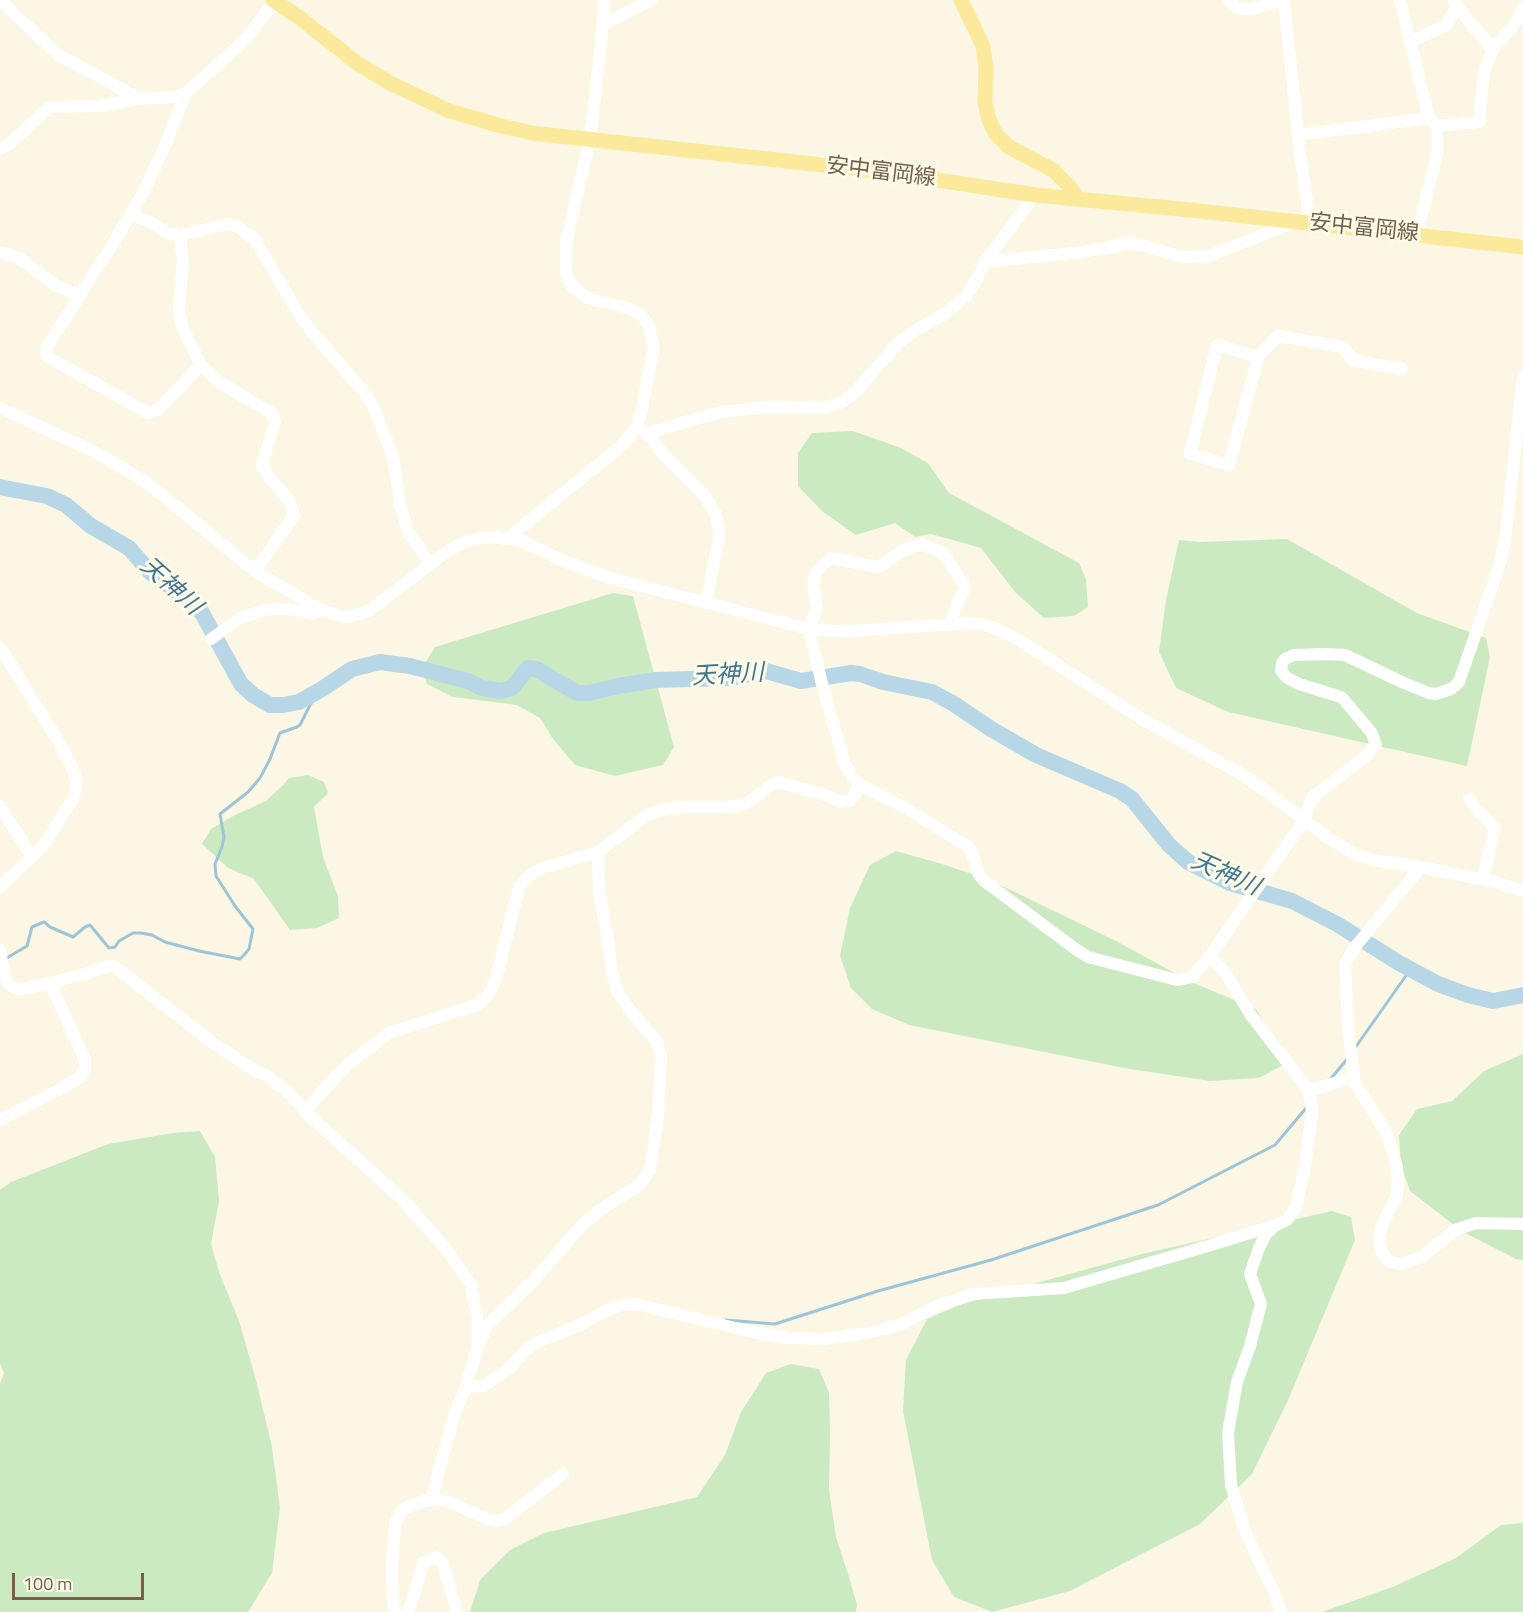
<!DOCTYPE html>
<meta charset="utf-8">
<style>
body{margin:0}
#map{position:relative;width:1523px;height:1612px;overflow:hidden;background:#fcf7e4;font-family:"Titillium Web",sans-serif}
canvas{display:block}
.scale{position:absolute;left:12px;top:1573px;width:132px;height:27px;box-sizing:border-box;border:3px solid #756149;border-top:0;padding-left:8px;font-size:18px;line-height:21px;white-space:nowrap;color:#756149;-webkit-text-stroke:4px #fffbea;paint-order:stroke}
</style>
<div id="map">
<canvas width="1523" height="1612"></canvas>
<div class="scale">100 m</div>
</div>
<script>
const ctx = document.querySelector('canvas').getContext('2d');
ctx.lineJoin = 'round';
function fillPath(path, color) { ctx.fillStyle = color; ctx.fill(path, 'evenodd'); }
const shape = rows => new Path2D(rows.map(r => 'M' + r).join(''));
function stroke(path, color, width, dash) { ctx.strokeStyle = color; ctx.lineWidth = width; ctx.lineCap = dash ? 'butt' : 'round'; ctx.setLineDash(dash || []); ctx.stroke(path); }
function drawText(font, color, halo, rows, align = 'center') {
  ctx.font = font + ' "Titillium Web","Noto Sans JP",sans-serif'; ctx.lineWidth = 6; ctx.setLineDash([]); ctx.textBaseline = 'middle'; ctx.strokeStyle = halo; ctx.fillStyle = color; for (const [text, x, y, turn = 0] of rows) {
    ctx.save(); ctx.translate(x, y); ctx.rotate((+turn || 0) * Math.PI / 180); ctx.textAlign = isNaN(turn) ? turn : align; if (halo) ctx.strokeText(text, 0, 0); ctx.fillText(text, 0, 0); ctx.restore();
  }
}
fillPath(shape([
 [853,431,901,448,928,463,949,493,1079,563,1086,579,1088,607,1074,616,1044,618,1015,592,981,548,931,534,915,537,895,523,856,535,823,512,798,486,798,453,812,433],
 [1287,539,1417,613,1486,638,1490,657,1467,766,1228,712,1176,688,1159,652,1166,600,1179,540,1199,542],
 [613,593,633,596,674,747,663,765,615,776,575,765,553,739,540,718,517,705,453,697,427,684,422,668,435,647],
 [308,775,324,782,328,793,314,807,323,857,338,896,339,918,317,928,290,930,254,879,228,868,202,844,211,829,235,815,266,801,283,785,289,778],
 [896,851,942,864,990,880,1116,941,1191,982,1256,1009,1274,1039,1283,1065,1259,1078,1210,1081,1130,1069,909,1025,872,1009,851,988,840,956,850,908,870,865],
 [1523,1054,1523,1260,1516,1259,1463,1232,1410,1191,1401,1166,1399,1135,1417,1109,1452,1101,1484,1071],
 [200,1131,215,1157,219,1201,211,1244,219,1272,239,1321,256,1380,272,1447,280,1508,272,1573,248,1612,0,1612,0,1384,4,1373,0,1363,0,1190,11,1182,108,1144,173,1133],
 [1332,1211,1351,1217,1355,1240,1289,1398,1252,1474,1200,1524,1070,1591,992,1612,954,1597,932,1560,903,1411,906,1360,927,1319,964,1303,1142,1254],
 [791,1364,819,1369,829,1393,830,1433,829,1490,836,1537,849,1577,857,1605,856,1612,470,1612,480,1580,510,1550,544,1533,697,1497,725,1455,741,1412,766,1373],
 [1523,1523,1523,1612,1322,1612,1395,1586,1456,1558,1501,1525]
]), '#cbeac2');
stroke(shape([
 [5,959,27,946,32,927,44,922,50,927,73,937,85,927,90,925,109,948,115,947,119,941,133,933,141,933,152,935,165,942,199,951,240,959,244,955,249,949,253,929,235,906,216,876,215,864,222,847,224,837,220,814,248,792,260,778,270,759,280,733,297,727,300,725,310,705,322,689],
 [1355,1048,1410,970],
 [1329,1081,1348,1058],
 [726,1320,775,1324,878,1291,991,1260,1158,1205,1275,1145,1307,1107]
]), '#9ec4d8', 3);
stroke(shape([
 [0,487,47,496,66,505,91,526,129,548,150,572,190,601,202,613,241,684,253,695,270,705,283,705,299,702,322,689,352,669,380,662,410,666,468,681,482,688,501,691,512,688,528,668,536,669,577,693,589,693,618,686,656,680,731,678,766,671,801,681,851,673,860,674,883,682,932,692,954,704,991,729,1036,755,1120,791,1132,799,1169,845,1188,862,1230,883,1292,901,1337,924,1399,963,1438,984,1468,995,1493,1001,1523,995]
]), '#b8d7e6', 16);
stroke(shape([
 [0,0,57,54,140,99],
 [1229,0,1237,8,1250,9,1264,6,1283,0],
 [1284,0,1299,146,1310,223],
 [1400,0,1429,118,1437,126,1437,154,1417,235],
 [1454,0,1457,7,1493,49],
 [603,25,651,0],
 [1410,42,1446,25,1457,7],
 [1437,126,1479,122,1484,71,1493,49,1517,21,1523,8],
 [1298,135,1429,118],
 [0,149,11,143,49,107,100,106,140,99,174,97,186,93],
 [130,214,150,222,169,234,180,235,227,224,237,226,255,240,298,313,312,332,364,392,372,404,391,451,396,473,400,505,408,531,421,550,429,565],
 [180,235,183,262,179,307,182,327,201,365,219,382,271,413,275,422,262,466,269,477,289,500,294,516,255,571],
 [0,253,8,254,19,258,55,285,80,296],
 [985,262,1083,252,1133,243,1183,257,1209,256,1295,222],
 [1258,357,1217,345,1190,454,1229,465,1258,357,1278,336,1343,347,1353,360,1402,369],
 [201,365,158,410,148,413,48,357,46,349,95,271,110,249,143,193,167,141,186,93,244,41,276,0],
 [0,408,97,453,146,482,255,571,321,610,340,616,348,617,369,611,442,555,455,547,467,541,480,538,493,537,522,541,561,560,610,578,809,629,835,631,852,631,969,623,985,625,999,630,1019,640,1142,719,1241,774,1263,789,1331,840,1357,855,1373,860,1421,867,1499,883,1523,891],
 [643,430,647,433,661,452,703,494,716,514,719,530,719,537,706,603],
 [647,433,721,412,770,407,825,408,844,401,858,389,898,343,916,330,943,315,966,296,979,275,985,262,1035,195],
 [508,538,620,447,629,437,636,427,642,409,653,351,653,344,650,328,642,316,629,308,589,299,580,293,573,287,568,279,566,270,566,243,590,139,601,45,604,0],
 [949,625,965,586,943,553,922,544,902,551,879,567,830,558,816,572,813,584,817,608,809,629,822,684,845,765,852,776,859,784,907,809,967,846,972,852,978,873,983,880,1074,948,1088,957,1177,980,1192,977,1210,956,1304,820,1312,798,1368,754,1376,744,1371,732,1344,700,1341,697,1299,684,1286,677,1281,670,1282,663,1285,659,1294,655,1327,654,1345,655,1404,683,1429,693,1436,694,1451,689,1459,682,1501,560,1506,532,1523,377],
 [211,639,240,618,269,609,290,609,311,614,321,610],
 [0,647,62,747,74,772,76,782,76,790,73,799,44,845,0,887],
 [1469,799,1479,812,1495,827,1483,880],
 [0,806,32,857],
 [1421,867,1355,947,1345,964,1348,1027,1354,1077,1355,1083,1387,1134,1397,1167,1398,1182,1397,1195,1383,1223,1379,1236,1382,1253,1390,1262,1401,1264,1422,1257,1455,1230,1476,1223,1523,1224],
 [0,950,5,978,8,983,14,988,21,989,50,983,81,975,109,966,115,967,213,1043,257,1072,266,1075,291,1095,310,1116,403,1200,448,1251,471,1285,477,1317,477,1342],
 [1308,1091,1354,1077],
 [305,1111,347,1065,389,1033,477,1005,488,995,496,979,519,887,530,875,543,868,598,852,647,815,665,809,687,807,725,807,743,805,756,797,768,787,778,782,828,796,841,802,849,801,854,796,859,784],
 [0,1120,57,1091,79,1078,85,1071,85,1059,50,983],
 [1275,1226,1266,1234,1259,1248,1250,1274,1261,1304,1250,1346,1237,1382,1228,1433,1231,1485,1244,1529,1275,1594,1281,1612],
 [466,1387,483,1386,509,1369,525,1351,535,1343,582,1324,606,1311,622,1305,636,1304,752,1332,787,1338,823,1339,868,1333,900,1325,937,1306,974,1294,1064,1288,1211,1245,1276,1225,1287,1220,1296,1207,1305,1165,1312,1113,1311,1102,1307,1088,1250,1014,1225,972,1210,956],
 [431,1500,454,1416,466,1387,477,1349,487,1326,533,1281,582,1225,603,1208,640,1184,650,1170,658,1116,661,1057,656,1040,632,1013,618,993,612,973,608,941,599,892,598,852],
 [395,1612,393,1601,392,1568,395,1524,400,1514,405,1508,425,1501,438,1499,450,1502,487,1519,496,1521,505,1519,563,1474],
 [407,1612,411,1604,424,1562,436,1557,443,1564,457,1612]
]), '#fff', 12);
stroke(shape([
 [273,0,300,18,357,63,390,83,447,110,497,125,532,133,886,172,1035,195,1191,210,1523,247],
 [961,0,983,46,986,68,985,102,988,117,995,133,1009,147,1053,170,1068,185,1078,198]
]), '#fcea9c', 15);
drawText('22px', '#756149', '#fffbea', [
 ["安中富岡線",881,173,7],
 ["安中富岡線",1364,229,6]
]);
drawText('italic 24px', '#457690', '#fffbea', [
 ["天神川",170,587,42],
 ["天神川",728,676,-3],
 ["天神川",1225,875,24]
]);
</script>
